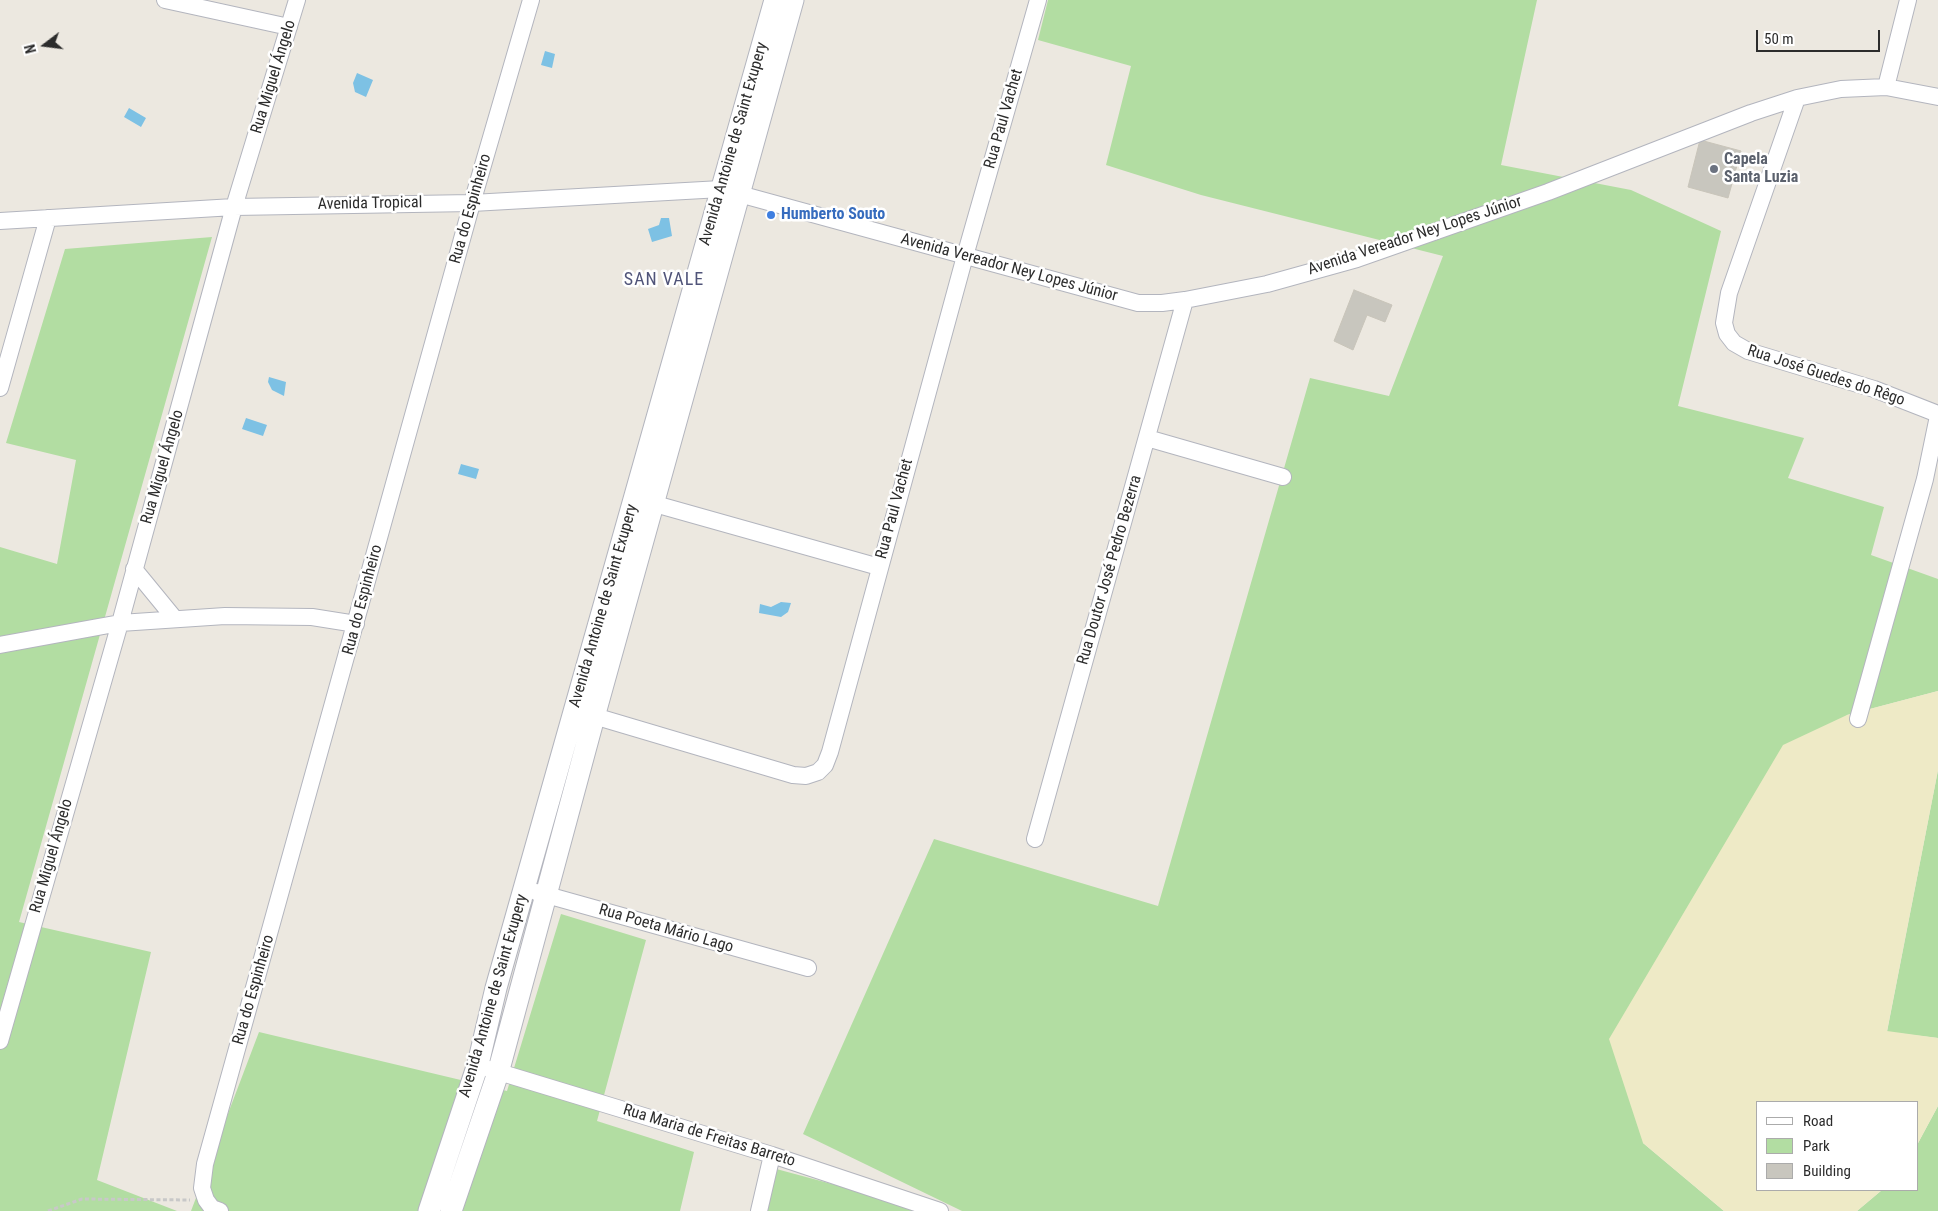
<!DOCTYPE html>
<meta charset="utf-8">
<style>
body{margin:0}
#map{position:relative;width:1938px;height:1211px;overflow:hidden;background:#ece8e0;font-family:"Roboto Condensed",sans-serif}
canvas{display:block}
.legend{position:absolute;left:1756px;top:1101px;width:162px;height:90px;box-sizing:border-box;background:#fff;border:1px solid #ababab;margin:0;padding:6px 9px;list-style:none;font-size:15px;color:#2c2c2c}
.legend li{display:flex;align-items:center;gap:10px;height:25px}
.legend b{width:25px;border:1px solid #ababab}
.north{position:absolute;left:20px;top:20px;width:50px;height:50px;-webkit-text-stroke:4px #fff;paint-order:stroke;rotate:255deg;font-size:14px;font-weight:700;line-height:20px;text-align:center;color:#2c2c2c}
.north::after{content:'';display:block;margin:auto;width:18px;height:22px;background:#2c2c2c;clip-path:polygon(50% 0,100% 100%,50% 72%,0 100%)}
.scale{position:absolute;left:1756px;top:30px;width:124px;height:22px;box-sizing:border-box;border:2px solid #2c2c2c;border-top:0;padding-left:6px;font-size:15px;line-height:18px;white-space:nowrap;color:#2c2c2c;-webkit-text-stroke:4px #fff;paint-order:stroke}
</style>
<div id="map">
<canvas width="1938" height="1211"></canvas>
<ul class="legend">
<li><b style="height:6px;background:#fff"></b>Road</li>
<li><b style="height:14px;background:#b2dda2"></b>Park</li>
<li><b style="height:14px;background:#c8c6be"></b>Building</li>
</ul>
<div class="north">N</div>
<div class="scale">50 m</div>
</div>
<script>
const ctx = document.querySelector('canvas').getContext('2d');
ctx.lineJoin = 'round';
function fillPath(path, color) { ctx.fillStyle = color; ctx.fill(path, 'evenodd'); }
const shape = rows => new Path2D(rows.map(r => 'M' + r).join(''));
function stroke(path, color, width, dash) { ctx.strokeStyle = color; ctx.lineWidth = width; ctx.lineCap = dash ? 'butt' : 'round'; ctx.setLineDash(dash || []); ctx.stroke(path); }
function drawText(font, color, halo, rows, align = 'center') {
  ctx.font = font + ' "Roboto Condensed",sans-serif'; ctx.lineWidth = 5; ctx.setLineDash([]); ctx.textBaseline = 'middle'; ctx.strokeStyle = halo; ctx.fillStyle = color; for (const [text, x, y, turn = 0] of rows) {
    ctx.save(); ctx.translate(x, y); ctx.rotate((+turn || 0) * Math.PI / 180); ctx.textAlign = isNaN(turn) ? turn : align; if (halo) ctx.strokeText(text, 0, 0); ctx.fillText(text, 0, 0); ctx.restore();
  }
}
fillPath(shape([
 [1048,0,1537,0,1501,165,1631,190,1721,231,1678,406,1804,438,1788,478,1884,507,1871,555,1938,579,1938,691,1847,715,1643,1143,1724,1211,962,1211,803,1134,934,839,1158,906,1310,378,1389,396,1443,256,1201,195,1106,165,1131,66,1038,40],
 [212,237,19,922,151,952,97,1180,177,1211,0,1211,0,547,57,564,76,460,6,443,65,249],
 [1938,770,1938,1038,1887,1032],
 [561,914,646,940,597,1121,694,1152,680,1211,191,1211,259,1032,507,1091],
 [1938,1106,1938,1211,1857,1211,1882,1190,1917,1190,1917,1145],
 [769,1167,932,1211,758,1211]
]), '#b2dda2');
fillPath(shape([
 [1938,691,1938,770,1887,1031,1938,1038,1938,1106,1917,1145,1917,1102,1757,1102,1757,1190,1882,1190,1857,1211,1724,1211,1643,1143,1609,1039,1783,745,1847,715]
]), '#eeeac6');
fillPath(shape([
 [545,51,555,54,552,68,541,65],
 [357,73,373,80,366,97,355,92,353,83],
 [129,108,146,118,141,127,124,117],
 [661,218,669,218,672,236,652,242,648,229,659,225],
 [269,377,286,382,284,396,272,390,268,382],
 [246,418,267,425,263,436,242,429],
 [461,464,479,469,476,479,458,474],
 [781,602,791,603,788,612,781,617,759,613,760,604,771,607]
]), '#7dc1e4');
const building = shape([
 [1700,140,1741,151,1728,198,1688,187,1700,140],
 [1354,290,1392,305,1385,322,1367,315,1353,350,1334,341,1354,290]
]);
fillPath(building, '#c8c6be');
stroke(building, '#c8c4b9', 1);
const minor = shape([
 [165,0,289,27],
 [1886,87,1908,0],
 [1797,98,1729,293,1724,323,1727,334,1734,343,1748,351,1874,389,1938,414],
 [0,221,234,207,472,203,721,189,1138,303,1162,303,1185,300,1267,284,1357,259,1548,192,1751,113,1797,98,1841,89,1886,87,1938,97],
 [0,388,48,218],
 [1147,438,1283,477],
 [655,504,879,567],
 [134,569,175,619],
 [0,645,120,623,225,616,312,617,356,624],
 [584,713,793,775,806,776,818,772,825,765,830,752,965,256,1038,0],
 [1858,719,1925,479,1938,416],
 [1035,839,1185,300],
 [536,892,808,968],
 [0,1041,120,623,234,207,297,0],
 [489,1069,772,1155,940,1211],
 [220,1211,212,1208,206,1200,202,1188,205,1164,472,203,531,0],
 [759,1211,772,1155]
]);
const tertiary = shape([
 [429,1211,478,1064,496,988,775,0],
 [451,1211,498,1073,594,717,793,0]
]);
stroke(minor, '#b3b5be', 18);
stroke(tertiary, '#b3b5be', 23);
stroke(shape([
 [48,1211,82,1199,190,1200]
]), '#c8c8c8', 3, [4, 2.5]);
stroke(minor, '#fff', 16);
stroke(tertiary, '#fff', 21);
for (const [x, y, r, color] of [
 [1714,169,5,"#6b7280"],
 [771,215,5,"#3f7fe0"]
]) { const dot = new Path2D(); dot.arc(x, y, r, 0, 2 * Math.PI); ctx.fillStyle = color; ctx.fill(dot); stroke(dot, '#fff', 2); }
drawText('16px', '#2c2c2c', '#fff', [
 ["Rua Miguel Ángelo",274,77,-73],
 ["Rua Paul Vachet",1004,119,-74],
 ["Avenida Antoine de Saint Exupery",734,144,-74],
 ["Avenida Tropical",370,204,-1],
 ["Rua do Espinheiro",471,209,-74],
 ["Avenida Vereador Ney Lopes Júnior",1415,236,-18],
 ["Avenida Vereador Ney Lopes Júnior",1009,268,15],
 ["Rua José Guedes do Rêgo",1826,376,18],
 ["Rua Miguel Ángelo",163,467,-74],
 ["Rua Paul Vachet",895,509,-75],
 ["Rua Doutor José Pedro Bezerra",1110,570,-74],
 ["Rua do Espinheiro",363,600,-75],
 ["Avenida Antoine de Saint Exupery",604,606,-74],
 ["Rua Miguel Ángelo",52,856,-74],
 ["Rua Poeta Mário Lago",666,929,16],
 ["Rua do Espinheiro",254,990,-74],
 ["Avenida Antoine de Saint Exupery",494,996,-74],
 ["Rua Maria de Freitas Barreto",709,1136,17]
]);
drawText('bold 16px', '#5b616d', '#fff', [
 ["Capela",1724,160],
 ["Santa Luzia",1724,178]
], 'left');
drawText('bold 16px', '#366cbe', '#fff', [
 ["Humberto Souto",781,215]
], 'left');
ctx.letterSpacing = '1px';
drawText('18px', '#505479', '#fff', [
 ["SAN VALE",664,280]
]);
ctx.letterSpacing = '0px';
</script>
